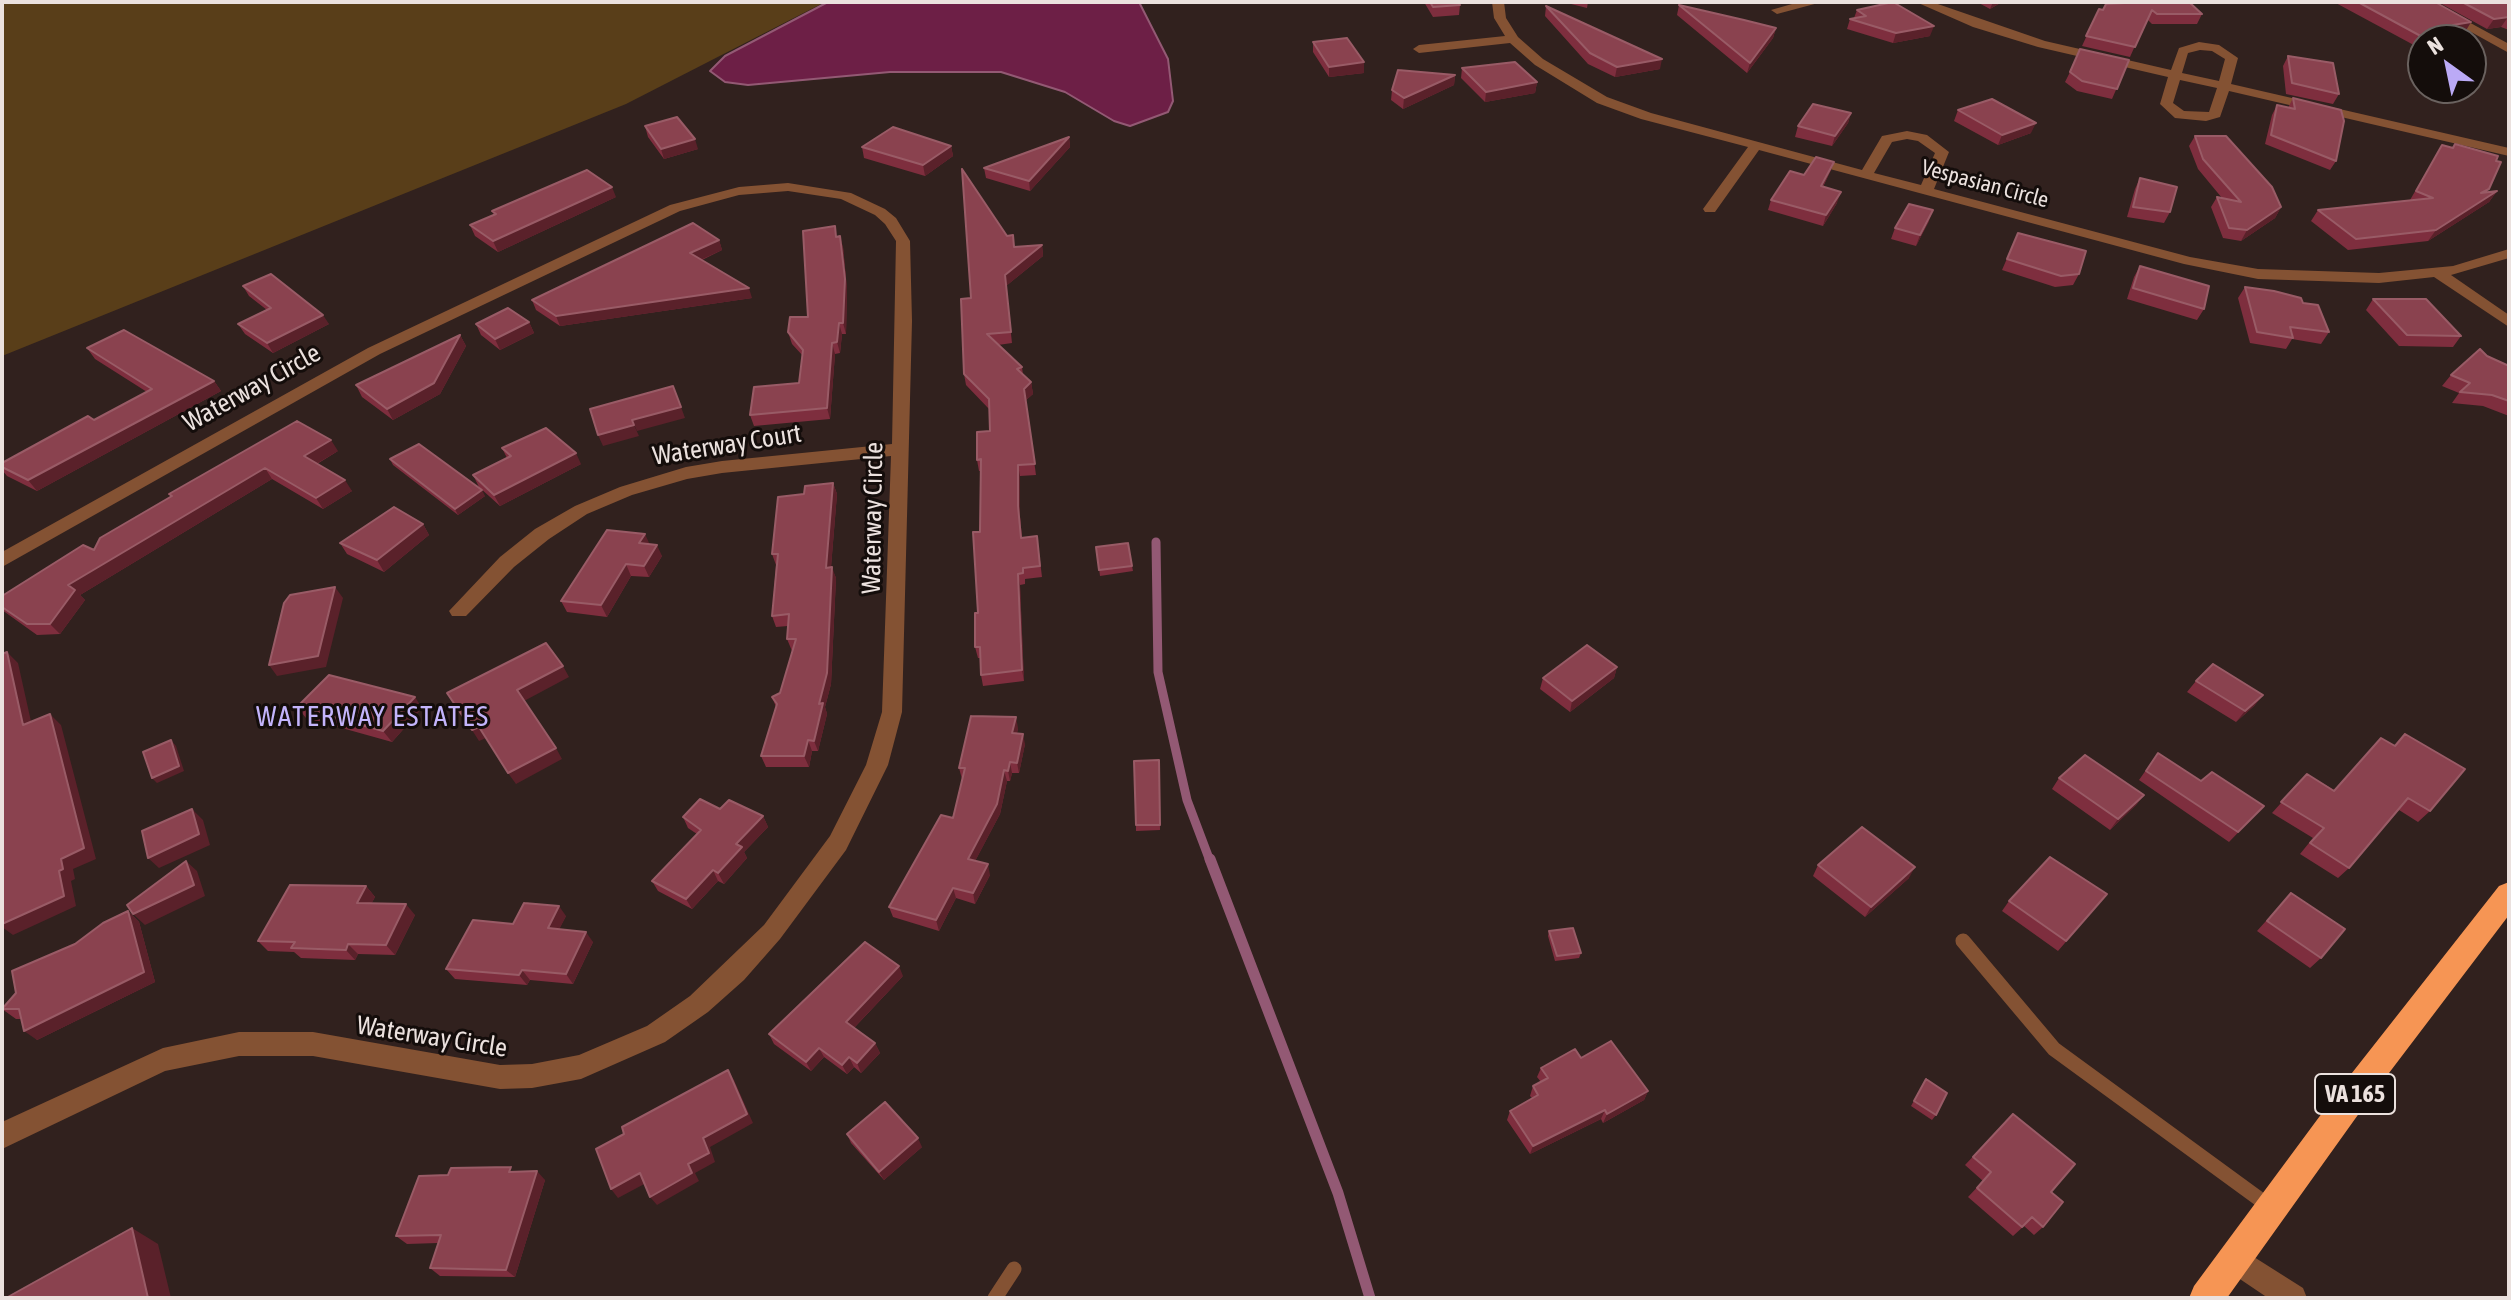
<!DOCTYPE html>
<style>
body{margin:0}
#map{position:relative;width:2511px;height:1300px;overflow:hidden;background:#31211e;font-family:"Asap Condensed",sans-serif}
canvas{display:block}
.frame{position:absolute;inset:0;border:4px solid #ebe1de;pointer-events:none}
.north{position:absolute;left:2407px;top:24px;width:80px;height:80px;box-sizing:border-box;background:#140d0b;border:2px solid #6a625f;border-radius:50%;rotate:327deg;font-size:22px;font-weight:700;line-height:32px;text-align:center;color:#ebe1de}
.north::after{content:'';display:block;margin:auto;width:28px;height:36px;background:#bbaaf6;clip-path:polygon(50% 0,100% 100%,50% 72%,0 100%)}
</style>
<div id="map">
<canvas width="2511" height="1300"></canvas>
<div class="frame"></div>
<div class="north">N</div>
</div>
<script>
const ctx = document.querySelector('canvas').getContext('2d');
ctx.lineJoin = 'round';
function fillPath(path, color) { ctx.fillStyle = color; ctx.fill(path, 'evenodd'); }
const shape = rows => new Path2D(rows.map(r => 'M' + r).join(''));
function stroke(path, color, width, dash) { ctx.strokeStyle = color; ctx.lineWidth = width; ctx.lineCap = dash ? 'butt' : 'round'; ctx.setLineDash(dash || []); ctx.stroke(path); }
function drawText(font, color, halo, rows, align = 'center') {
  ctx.font = font + ' "Asap Condensed",sans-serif'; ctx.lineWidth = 6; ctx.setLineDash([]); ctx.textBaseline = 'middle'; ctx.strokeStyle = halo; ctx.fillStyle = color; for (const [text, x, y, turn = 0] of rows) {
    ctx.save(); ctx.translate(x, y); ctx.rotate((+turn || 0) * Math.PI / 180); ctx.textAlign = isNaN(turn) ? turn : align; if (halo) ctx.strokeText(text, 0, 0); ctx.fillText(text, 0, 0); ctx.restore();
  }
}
fillPath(shape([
 [2,2,825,2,626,104,2,356]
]), '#593e19');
const water = shape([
 [828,2,1139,2,1168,59,1173,101,1168,112,1130,126,1114,121,1065,92,1001,72,890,72,748,85,725,82,710,71,725,56,828,2]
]);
fillPath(water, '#6d1f46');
stroke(water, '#935974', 2);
stroke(shape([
 [1156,542,1158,672,1187,800,1210,861]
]), '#935974', 9);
stroke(shape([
 [1210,859,1338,1193,1370,1298]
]), '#935974', 11);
stroke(shape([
 [1963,941,2054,1049,2269,1206],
 [995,1298,1014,1269]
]), '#845233', 15);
fillPath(shape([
 [1492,2,1504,2,1506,18,1518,37,1543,59,1607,97,1651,113,1862,170,1882,136,1907,131,1927,135,1949,152,1934,189,2190,257,2258,269,2379,273,2453,266,2509,249,2509,258,2451,275,2509,315,2509,327,2434,277,2379,283,2258,279,2184,264,1759,150,1715,212,1705,212,1703,209,1748,147,1641,119,1597,103,1535,65,1510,43,1419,53,1413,49,1419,45,1505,36,1494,18,1492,2],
 [1907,139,1918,141,1935,153,1921,185,1874,173,1892,142,1907,139],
 [1799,2,1822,2,1777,14,1771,10,1799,2],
 [1916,2,1932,2,2045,41,2171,70,2179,48,2199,42,2219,45,2238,58,2231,84,2509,148,2509,156,2229,91,2220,117,2206,121,2175,118,2160,104,2168,77,2038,47,1973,27,1916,2],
 [2200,50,2212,51,2225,59,2219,81,2182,73,2188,53,2200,50],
 [2180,80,2217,88,2209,112,2184,111,2173,103,2180,80],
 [2417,2,2432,2,2509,44,2509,53,2417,2],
 [788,183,851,193,885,209,896,218,910,241,912,321,902,712,888,765,846,850,780,939,744,980,708,1012,665,1042,581,1079,532,1088,500,1089,313,1056,239,1056,165,1071,2,1149,2,1122,163,1048,239,1032,313,1032,500,1065,532,1064,579,1055,647,1026,690,996,764,925,830,836,866,765,882,712,891,456,722,473,687,479,632,495,587,514,549,539,514,567,466,616,452,616,449,611,500,557,535,529,575,506,620,487,686,467,722,461,892,444,896,241,885,224,875,215,841,199,788,191,739,195,680,211,380,354,2,567,2,552,368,348,670,205,739,187,788,183],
 [2235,1245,2303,1288,2307,1298,2268,1298,2225,1269,2221,1259,2225,1249,2235,1245]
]), '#845233');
fillPath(shape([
 [2509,882,2509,915,2370,1098,2227,1298,2189,1298,2194,1286,2348,1078,2499,886,2509,882]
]), '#f69554');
fillPath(shape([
 [1424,2,1458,2,1460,5,1459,15,1433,17],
 [1563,2,1588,2,1587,8],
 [1977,2,2002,2,1990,9],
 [2130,2,2189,2,2202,14,2197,24,2152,24,2147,19,2130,57,2082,46,2099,9,2103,10,2131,3],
 [2334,2,2435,2,2471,22,2465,32,2461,33,2469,40,2423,40,2423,50],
 [2438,2,2509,2,2509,30,2501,27,2487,29],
 [1679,5,1776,28,1773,38,1747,73,1677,15],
 [1546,6,1660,69,1615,77,1588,64,1545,16],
 [1857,10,1930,36,1893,43,1847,29,1850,19,1854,18],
 [1313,42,1364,73,1329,77,1313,52],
 [2471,42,2481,52,2475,62,2471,62],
 [2288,56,2339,94,2333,104,2286,94,2283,66],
 [2129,60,2112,99,2077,91,2065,82,2070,72],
 [1462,68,1537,82,1535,93,1485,102,1461,78],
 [1455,75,1454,85,1403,109,1391,100,1392,90],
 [2293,98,2336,161,2330,170,2265,144,2272,115,2277,105,2288,108],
 [1958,110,2031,133,1998,145,1954,121],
 [1851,113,1848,123,1832,146,1795,137,1798,126],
 [645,126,698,149,664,159,648,137],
 [2195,136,2281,207,2275,218,2241,241,2223,238,2211,207,2217,197,2222,198,2198,169,2189,146],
 [1069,137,1070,147,1030,191,986,178,984,168],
 [2442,145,2486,192,2497,191,2489,202,2428,241,2348,250,2311,221,2318,210,2410,200],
 [951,146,953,156,925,176,864,158,862,147],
 [1834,162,1830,172,1823,187,1837,203,1823,226,1768,210,1771,200,1804,175],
 [2140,178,2170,212,2164,223,2127,217,2135,189],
 [616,197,498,252,475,236,470,225,494,215,492,211],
 [1929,221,1916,246,1891,239,1895,228],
 [2018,233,2079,274,2073,285,2055,287,2002,270],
 [838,237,843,247,847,289,846,334,842,334,840,353,835,354,830,419,754,426,750,415,799,383,803,356,792,344,788,332,808,317],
 [719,240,722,250,702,260,752,298,560,326,536,310,532,300],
 [1042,245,1043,256,1006,286,1012,343,998,345,1022,367,1023,375,1031,382,1033,394,1026,400,1036,475,1020,476,1020,517,1022,538,1037,536,1042,577,1025,579,1025,584,1020,585,1024,681,983,686,981,675,980,658,978,658,975,647,978,613,981,471,979,471,977,460,990,431,989,409,966,385,964,374,971,298,1014,247],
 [2140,266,2204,309,2197,320,2127,299,2134,277],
 [243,286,329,324,273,353,245,334,238,324,267,310,249,296],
 [2245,287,2303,303,2329,332,2321,344,2292,339,2286,349,2250,343,2238,298],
 [2373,299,2461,336,2453,347,2399,346,2366,310],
 [529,322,534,333,500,350,481,335,476,324],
 [460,335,466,346,440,394,393,420,362,397,356,385],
 [87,348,214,381,221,391,37,491,7,476,2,470,2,463,94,420,147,392,95,359],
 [2487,356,2509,366,2509,416,2483,406,2452,403,2459,393,2442,386,2451,375],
 [502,448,581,464,500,506,479,487,473,475,507,458],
 [338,451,317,464,352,491,323,509,272,479,80,595,85,600,60,634,37,635,2,610,2,596,94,550,171,497,169,494],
 [390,459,485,496,458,515,393,465],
 [833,483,837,494,831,567,836,578,831,684,825,707,827,714,818,751,812,751,809,767,766,767,761,756,776,707,772,697,780,693,792,651,787,639,788,626,776,627,772,616,776,565,772,554,804,494],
 [423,524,429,535,384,572,347,554,340,543],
 [650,544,662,556,649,577,631,576,607,617,567,612,561,601],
 [1096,547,1132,566,1133,571,1100,576],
 [1617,667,1614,678,1570,712,1540,689,1543,678],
 [2196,681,2263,695,2254,706,2236,722,2187,692],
 [297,707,422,708,392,742,306,718],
 [1018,728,1017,733,1025,744,1019,773,1012,773,1010,781,1007,781,1000,814,975,861,990,875,975,904,956,898,939,931,893,917,889,907,953,818,962,779,959,768],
 [2405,734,2430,811,2418,822,2399,810,2349,868,2338,878,2300,854,2313,838,2272,813,2307,774,2334,790,2394,746],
 [2158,753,2201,781,2264,806,2229,842,2139,780],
 [1159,760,1160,830,1136,831,1136,825],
 [2059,778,2144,795,2136,805,2110,830,2052,789],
 [720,809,763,816,768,827,744,852,747,858,724,884,718,881,692,909,658,891,652,881,697,834,688,828,683,817],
 [1818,865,1909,878,1865,917,1813,876],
 [366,886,375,897,371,904,415,915,395,955,358,954,355,960,301,958,294,952,268,951,258,941],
 [2291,893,2321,958,2310,968,2257,931],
 [2107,894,2058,951,2002,911,2009,901],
 [128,911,139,922,155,982,37,1040,21,1019,16,1019,2,1009,75,944],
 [566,916,559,929,593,942,573,984,530,980,527,985,455,979,446,969,513,924],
 [1549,931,1581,953,1579,958,1555,961,1548,936],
 [903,976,854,1028,875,1043,880,1053,861,1073,854,1067,847,1074,824,1057,811,1071,774,1044,769,1034],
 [1581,1058,1648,1091,1644,1100,1603,1123,1601,1119,1530,1154,1507,1120,1510,1111,1532,1098,1530,1096,1533,1086,1541,1082,1537,1077,1541,1068],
 [1926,1079,1936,1115,1932,1120,1911,1106],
 [2013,1114,2051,1192,2043,1227,2034,1235,2024,1226,2013,1236,1968,1197,1983,1181,1965,1165],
 [847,1134,922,1147,884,1180,851,1143],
 [515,1172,545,1180,515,1277,440,1276,430,1268,438,1243,407,1244,396,1236]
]), '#7e2e3e');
fillPath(shape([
 [1993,2,2002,2,1990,9],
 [2508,17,2501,27,2487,29,2494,19],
 [2471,22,2465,32,2447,35,2453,25],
 [1934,26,1930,36,1893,43,1896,33],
 [1776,28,1773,38,1747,73,1750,63],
 [1662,59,1660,69,1615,77,1617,67],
 [1364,62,1364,73,1329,77,1329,67],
 [1455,75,1454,85,1403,109,1404,98],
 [1537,82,1535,93,1485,102,1486,92],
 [1851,113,1848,123,1832,146,1835,136],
 [2036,123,2031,133,1998,145,2002,135],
 [1069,137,1070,147,1030,191,1029,181],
 [695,139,698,149,664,159,661,149],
 [951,146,953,156,925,176,923,165],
 [1834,162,1830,172,1817,197,1821,186],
 [612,187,616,197,498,252,493,241],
 [2497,191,2489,202,2428,241,2436,230],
 [1841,192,1837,203,1823,226,1826,215],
 [2281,207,2275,218,2241,241,2247,230],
 [1933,210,1929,221,1916,246,1920,235],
 [840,236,843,247,847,289,846,334,843,323],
 [719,240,722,250,694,263,690,253],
 [1042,245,1043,256,1006,286,1012,343,1005,275],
 [749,288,752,298,560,326,556,316],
 [323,315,329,324,273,353,267,343],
 [529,322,534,333,500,350,495,339],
 [839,323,842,334,840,353,837,342],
 [460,335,466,346,440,394,393,420,387,409],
 [832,343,835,354,830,419,827,408],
 [214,381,221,391,37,491,28,480],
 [1031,382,1033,394,1026,400,1036,475,1024,389],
 [681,407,685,418,637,431,632,420],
 [634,425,639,436,603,446,598,435],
 [331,440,338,451,311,467,304,456],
 [576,453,581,464,500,506,494,495],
 [1018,465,1020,476,1020,517,1023,549,1018,506],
 [265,468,272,479,80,595,85,600,60,634,50,624,68,585],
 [345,480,352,491,323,509,316,498],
 [833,483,837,494,830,579,826,568],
 [482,490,485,496,458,515,455,509],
 [423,524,429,535,384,572,377,560],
 [645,534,650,545,639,543],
 [657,545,662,556,649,577,644,566],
 [626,564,631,576,607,617,601,605],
 [832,567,836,578,831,684,825,707,827,714,818,751,814,741,819,704],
 [1018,574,1020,585,1024,681,1022,670],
 [335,587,343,598,326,667,277,676,269,665],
 [7,652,18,663,34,735,23,725],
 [563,666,569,677,524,701,517,690],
 [1617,667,1614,678,1570,712,1572,701],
 [2263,695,2254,706,2236,722,2245,711],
 [415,697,422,708,392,742,383,731],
 [50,714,61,725,96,859,73,869,75,879,71,881,76,906,13,935,2,927,2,924,61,859],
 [1016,717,1018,728,1015,744,1012,733],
 [479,727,486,738,479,741,472,730],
 [1023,734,1025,744,1019,773,1017,763],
 [171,740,176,746,184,771,157,783,152,778],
 [808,740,812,751,809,767,804,756],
 [556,748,562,759,516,784,508,773],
 [1010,762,1012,773,1010,781,1008,771],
 [1004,770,1007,781,1000,814,971,869,968,859],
 [2144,795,2136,805,2110,830,2118,819],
 [192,809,203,820,210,845,159,868,148,858],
 [763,816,768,827,744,852,747,858,724,884,718,873,736,844],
 [186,861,197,871,205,896,145,925,133,914],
 [988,864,990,875,975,904,973,893],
 [1915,867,1909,878,1865,917,1871,907],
 [713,870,718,881,692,909,686,899],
 [366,886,375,897,366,914,357,903],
 [953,888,956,898,939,931,936,920],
 [406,904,415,915,395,955,386,945],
 [559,906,566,916,555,938,548,928],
 [128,911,139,922,155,982,37,1040,24,1031],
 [586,932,593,942,573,984,566,974],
 [348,944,358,954,355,960,346,950],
 [899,966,903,976,850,1032,846,1022],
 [522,970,530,980,527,985,519,975],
 [875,1043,880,1053,861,1073,857,1063],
 [819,1048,824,1057,811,1071,806,1062],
 [849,1057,854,1067,847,1074,842,1065],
 [728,1070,734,1080,753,1123,710,1147,715,1162,695,1173,699,1181,657,1205,650,1197,703,1138],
 [1648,1091,1644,1100,1603,1123,1607,1114],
 [1605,1110,1601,1119,1530,1154,1533,1146],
 [918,1138,922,1147,884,1180,879,1172],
 [537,1171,545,1180,515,1277,506,1270],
 [640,1173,648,1182,618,1198,611,1189],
 [132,1228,158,1244,171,1298,148,1298]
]), '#5a212a');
const building = shape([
 [1430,2,1458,2,1460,5,1433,7,1430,2],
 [1893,2,1934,26,1896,33,1850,19,1866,16,1857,10,1893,2],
 [2144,2,2189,2,2202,14,2157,14,2152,10,2135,47,2086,36,2099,9,2103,10,2106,4,2144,2],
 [2358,2,2435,2,2471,22,2453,25,2469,40,2428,40,2358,2],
 [2462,2,2509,2,2509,17,2494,19,2462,2],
 [1679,5,1744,20,1776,28,1750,63,1679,5],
 [1546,6,1662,59,1617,67,1590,53,1546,6],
 [1347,38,1364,62,1329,67,1313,42,1347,38],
 [2471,42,2481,52,2471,52,2471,42],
 [2080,49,2129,60,2117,89,2082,81,2070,72,2080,49],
 [2288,56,2333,63,2339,94,2292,83,2288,56],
 [1515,62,1537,82,1486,92,1462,68,1515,62],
 [1398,70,1455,75,1404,98,1392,90,1398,70],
 [2293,98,2341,110,2344,121,2336,161,2271,135,2277,105,2295,109,2293,98],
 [1992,99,2036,123,2002,135,1958,110,1992,99],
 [1813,104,1851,113,1835,136,1798,126,1813,104],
 [677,117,695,139,661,149,645,126,677,117],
 [893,127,951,146,923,165,862,147,893,127],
 [2195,136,2226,136,2272,187,2281,207,2247,230,2229,228,2217,197,2241,202,2203,159,2195,136],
 [1069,137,1029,181,984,168,1069,137],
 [2455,144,2498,156,2496,161,2501,162,2489,189,2481,193,2497,191,2436,230,2356,239,2318,210,2433,198,2416,191,2442,145,2453,148,2455,144],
 [1816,157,1834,162,1821,186,1841,192,1826,215,1771,200,1790,171,1804,175,1816,157],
 [962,169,1007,236,1013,235,1014,247,1042,245,1005,275,1011,332,987,334,1022,367,1017,369,1031,382,1024,389,1035,464,1018,465,1018,506,1021,538,1037,536,1040,566,1023,568,1023,573,1018,574,1022,670,981,675,980,647,975,647,975,613,978,613,973,532,980,532,981,459,977,460,977,432,990,431,989,399,964,374,961,299,971,298,962,169],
 [587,170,612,187,493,241,470,225,496,214,492,211,587,170],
 [2140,178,2177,187,2170,212,2133,207,2140,178],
 [1909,204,1933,210,1920,235,1895,228,1909,204],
 [693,223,719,240,690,253,749,288,556,316,532,300,693,223],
 [835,226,836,237,840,236,845,279,843,323,839,323,837,342,832,343,827,408,750,415,754,387,799,383,803,350,788,332,790,317,808,317,803,231,835,226],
 [2018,233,2086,251,2079,274,2061,276,2007,259,2018,233],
 [2140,266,2209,286,2204,309,2133,288,2140,266],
 [271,274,323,315,267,343,238,324,271,308,243,286,271,274],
 [2245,287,2274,291,2301,298,2303,303,2318,305,2329,332,2290,327,2293,338,2257,332,2245,287],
 [2373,299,2426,299,2461,336,2407,335,2373,299],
 [508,308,529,322,495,339,476,324,508,308],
 [124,330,214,381,28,480,2,467,2,463,88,416,94,420,152,389,87,348,124,330],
 [460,335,434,383,387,409,356,385,460,335],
 [2480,349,2487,356,2509,366,2509,401,2492,395,2460,392,2470,383,2451,375,2480,349],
 [673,386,681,407,632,420,634,425,598,435,590,409,673,386],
 [297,421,331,440,304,456,345,480,316,498,265,468,68,585,75,590,50,624,27,624,2,607,2,596,83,545,94,550,100,538,172,496,169,494,297,421],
 [546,428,576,453,494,495,473,475,511,456,502,448,546,428],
 [419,444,482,490,455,509,390,459,419,444],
 [833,483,826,568,832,567,827,673,819,704,823,703,814,741,808,740,804,756,761,756,777,704,772,697,780,693,796,639,787,639,789,614,772,616,778,554,772,554,778,497,804,494,805,486,833,483],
 [394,507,423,524,377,560,340,543,394,507],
 [607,530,645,534,639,543,657,545,644,566,626,564,601,605,561,601,607,530],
 [1128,543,1132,566,1099,570,1096,547,1128,543],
 [335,587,318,656,269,665,284,603,290,595,335,587],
 [546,643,563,666,517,690,556,748,508,773,479,727,472,730,447,693,546,643],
 [1587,645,1617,667,1572,701,1543,678,1587,645],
 [7,652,23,725,50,714,84,848,61,859,63,869,59,871,64,896,2,924,2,654,7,652],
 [2213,664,2263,695,2245,711,2196,681,2213,664],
 [329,675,415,697,383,731,297,707,329,675],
 [971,716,1016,717,1012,733,1023,734,1017,763,1010,762,1008,771,1004,770,997,804,968,859,988,864,973,893,953,888,936,920,889,907,941,815,953,818,965,768,959,768,971,716],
 [2405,734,2465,769,2430,811,2408,798,2349,868,2310,843,2324,828,2281,802,2307,774,2334,791,2381,738,2395,746,2405,734],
 [171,740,179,766,152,778,143,752,171,740],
 [2158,753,2201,781,2212,772,2264,806,2238,832,2146,771,2158,753],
 [2085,755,2144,795,2118,819,2059,778,2085,755],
 [1159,760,1160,825,1136,825,1134,761,1159,760],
 [700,799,720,809,729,800,763,816,736,844,742,847,718,873,713,870,686,899,652,881,701,830,683,817,700,799],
 [192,809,199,834,148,858,142,831,192,809],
 [1862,827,1915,867,1871,907,1818,865,1862,827],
 [2050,857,2107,894,2066,941,2009,901,2050,857],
 [186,861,194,885,133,914,127,905,186,861],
 [290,885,366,886,357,903,406,904,386,945,348,944,346,950,291,948,295,942,258,941,290,885],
 [2291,893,2345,929,2321,958,2267,921,2291,893],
 [524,903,559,906,548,928,586,932,566,974,522,970,519,975,446,969,473,920,513,924,524,903],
 [128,911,144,972,24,1031,19,1009,2,1009,16,993,12,971,75,944,103,923,128,911],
 [1573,928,1581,953,1557,956,1549,931,1573,928],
 [865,942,899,966,846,1022,875,1043,857,1063,849,1057,842,1065,819,1048,806,1062,769,1034,865,942],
 [1611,1041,1648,1091,1607,1114,1605,1110,1533,1146,1510,1111,1538,1095,1533,1086,1548,1078,1541,1068,1575,1049,1581,1058,1611,1041],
 [728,1070,747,1114,703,1138,709,1153,688,1164,692,1173,650,1197,640,1173,611,1189,596,1149,624,1134,622,1127,728,1070],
 [1926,1079,1947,1093,1936,1115,1914,1101,1926,1079],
 [885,1102,918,1138,879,1172,847,1134,885,1102],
 [2013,1114,2075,1164,2051,1192,2063,1202,2043,1227,2032,1217,2022,1227,1977,1188,1991,1172,1973,1157,2013,1114],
 [511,1167,509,1172,537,1171,506,1270,430,1268,441,1235,396,1236,419,1176,448,1175,451,1168,511,1167],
 [132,1228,148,1298,6,1298,132,1228]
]);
fillPath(building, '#8a424f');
stroke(building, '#995b66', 2);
drawText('22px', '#ebe1de', '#140d0b', [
 ["Vespasian Circle",1985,184,15]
]);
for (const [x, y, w] of [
 [2355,1094,80]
]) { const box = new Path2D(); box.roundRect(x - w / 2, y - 20, w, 40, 6); ctx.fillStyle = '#140d0b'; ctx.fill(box); stroke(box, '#ebe1de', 2); }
drawText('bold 24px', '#ebe1de', null, [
 ["VA 165",2355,1094]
]);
drawText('26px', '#ebe1de', '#140d0b', [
 ["Waterway Circle",252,388,-29],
 ["Waterway Court",727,445,-9],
 ["Waterway Circle",873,518,-89],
 ["Waterway Circle",432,1037,9]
]);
ctx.letterSpacing = '2px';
drawText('28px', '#c3b4fb', '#140d0b', [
 ["WATERWAY ESTATES",373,717]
]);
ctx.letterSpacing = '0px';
</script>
